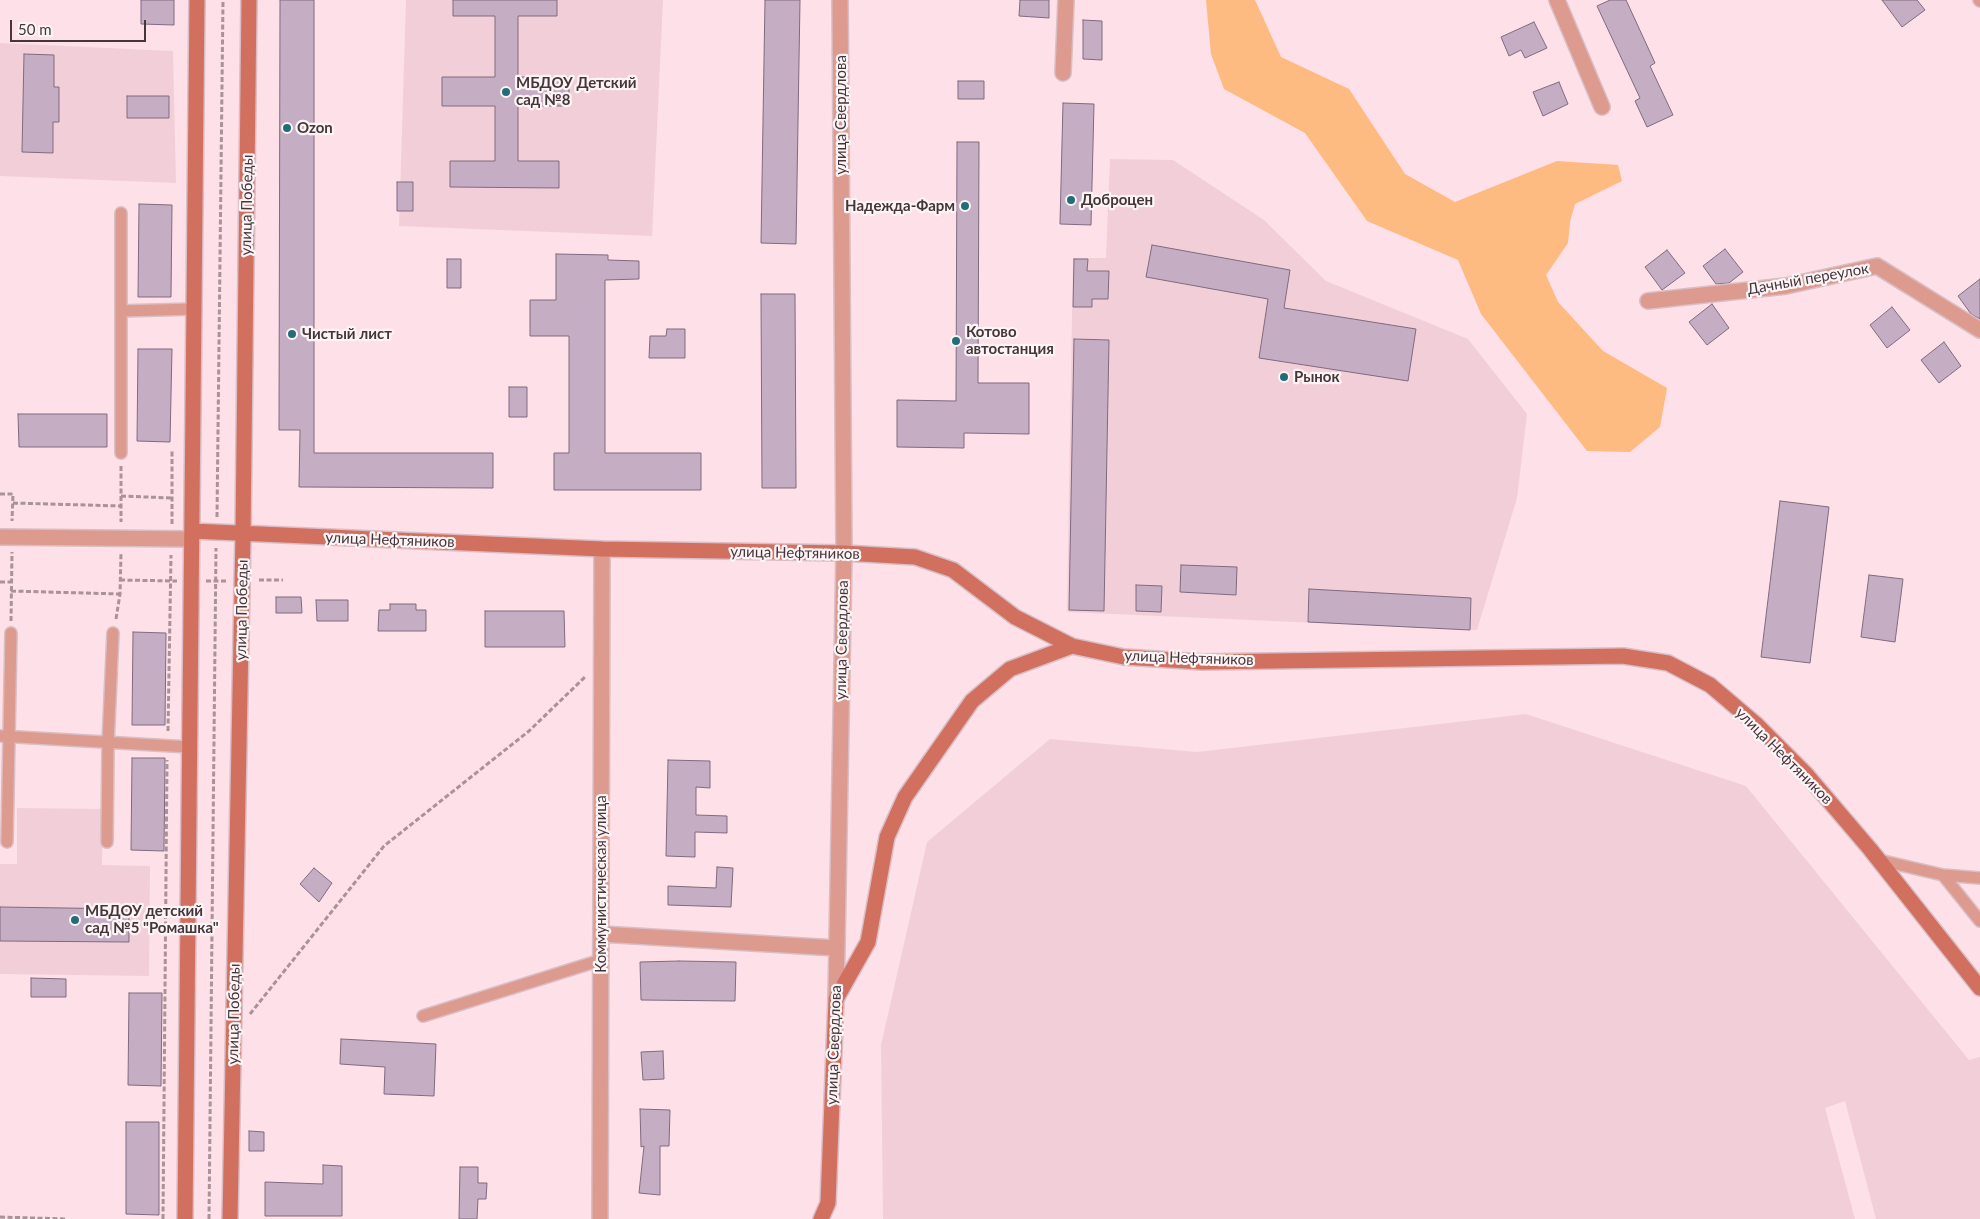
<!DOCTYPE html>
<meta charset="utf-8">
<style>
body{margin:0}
#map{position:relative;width:1980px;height:1219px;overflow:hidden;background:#fee0e8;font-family:Lato,sans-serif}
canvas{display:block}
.scale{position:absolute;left:10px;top:20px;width:136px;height:22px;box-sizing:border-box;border:2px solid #45363a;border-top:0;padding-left:6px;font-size:15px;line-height:18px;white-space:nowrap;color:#45363a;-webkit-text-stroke:4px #fcf4f6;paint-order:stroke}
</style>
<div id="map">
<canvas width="1980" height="1219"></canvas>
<div class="scale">50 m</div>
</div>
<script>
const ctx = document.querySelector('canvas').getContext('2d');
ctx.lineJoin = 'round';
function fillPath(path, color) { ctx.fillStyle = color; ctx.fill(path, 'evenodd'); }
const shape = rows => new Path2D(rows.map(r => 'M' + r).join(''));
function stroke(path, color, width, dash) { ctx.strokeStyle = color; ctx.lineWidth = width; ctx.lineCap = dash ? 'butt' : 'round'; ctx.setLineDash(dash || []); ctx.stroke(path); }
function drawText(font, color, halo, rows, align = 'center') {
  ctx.font = font + ' Lato,sans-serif'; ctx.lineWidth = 4.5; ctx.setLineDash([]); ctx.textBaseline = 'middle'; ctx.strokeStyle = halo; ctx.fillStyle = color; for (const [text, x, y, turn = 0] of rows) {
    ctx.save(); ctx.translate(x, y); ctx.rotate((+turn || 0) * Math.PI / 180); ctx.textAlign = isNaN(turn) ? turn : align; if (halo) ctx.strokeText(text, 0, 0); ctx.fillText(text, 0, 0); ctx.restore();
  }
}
fillPath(shape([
 [406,0,663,0,652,236,399,226],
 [0,43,173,51,176,183,0,176],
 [1110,159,1173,160,1264,220,1326,281,1468,339,1527,414,1517,498,1477,630,1067,612,1073,258,1106,258],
 [1526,714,1746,786,1969,1060,1980,1057,1980,1219,1876,1219,1845,1101,1825,1108,1855,1219,883,1219,881,1045,927,842,1050,739,1197,752],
 [17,808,103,809,102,865,150,866,149,976,0,974,0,864,17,864]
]), '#f2cfd8');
fillPath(shape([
 [1206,0,1255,0,1281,57,1349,89,1405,174,1455,202,1557,161,1618,165,1622,181,1575,204,1570,222,1568,243,1546,275,1558,302,1603,351,1667,388,1660,427,1630,452,1587,451,1481,314,1458,260,1367,221,1305,133,1224,89,1211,54]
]), '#fdba81');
const building = shape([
 [141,0,174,0,174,25,141,24,141,0],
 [280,0,314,0,314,453,493,453,493,488,299,487,300,430,279,430,280,0],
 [453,0,557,0,557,16,518,16,518,77,569,77,569,106,518,106,518,161,559,161,559,188,450,187,450,161,495,161,495,106,442,106,442,77,495,77,495,16,453,16,453,0],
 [765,0,800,0,796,244,761,243,765,0],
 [1020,0,1049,0,1049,18,1019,16,1020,0],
 [1610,0,1626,0,1655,63,1650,66,1673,115,1647,127,1635,101,1640,98,1597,6,1610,0],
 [1882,0,1917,0,1925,10,1902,27,1882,0],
 [1083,20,1102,21,1102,60,1083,59,1083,20],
 [1534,22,1547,48,1525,58,1521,50,1509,56,1501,37,1534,22],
 [24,54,54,55,54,87,59,87,59,122,53,122,53,153,22,152,24,54],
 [958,81,984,81,984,99,958,99,958,81],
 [1559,82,1568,104,1543,116,1533,92,1559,82],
 [127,96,169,96,169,118,127,118,127,96],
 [1063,103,1094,104,1091,225,1060,224,1063,103],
 [957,142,979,142,978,383,1029,383,1029,434,964,433,964,448,897,447,897,400,956,401,957,142],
 [397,182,413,182,413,211,397,211,397,182],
 [139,204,172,205,171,297,138,297,139,204],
 [1152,245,1290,270,1284,308,1416,329,1408,381,1259,358,1268,299,1146,277,1152,245],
 [1725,249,1743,272,1729,283,1716,284,1703,266,1725,249],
 [1667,250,1685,273,1662,290,1645,267,1667,250],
 [556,254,608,255,608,260,639,261,639,279,605,280,605,453,701,453,701,490,554,490,554,453,569,453,569,336,530,336,530,300,556,300,556,254],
 [447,259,461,259,461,288,447,288,447,259],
 [1074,259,1088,259,1087,271,1109,271,1108,299,1092,299,1092,307,1073,307,1074,259],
 [1980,279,1980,319,1971,314,1958,296,1980,279],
 [761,294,795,294,796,488,762,488,761,294],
 [1712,304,1729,328,1707,345,1689,322,1712,304],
 [1892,307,1910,330,1887,348,1870,325,1892,307],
 [667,329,685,329,685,358,649,358,650,336,666,336,667,329],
 [1074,339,1109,340,1104,611,1069,610,1074,339],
 [1944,342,1961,366,1939,383,1921,360,1944,342],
 [138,349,172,349,170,442,137,441,138,349],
 [509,387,527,387,527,417,509,417,509,387],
 [18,414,107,414,107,447,19,447,18,414],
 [1780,501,1829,507,1810,663,1761,657,1780,501],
 [1181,565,1237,567,1236,595,1180,592,1181,565],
 [1869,575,1903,579,1895,642,1861,637,1869,575],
 [1136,585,1162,586,1161,612,1136,611,1136,585],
 [1309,589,1471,598,1470,630,1308,622,1309,589],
 [276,597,301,597,302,613,276,613,276,597],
 [316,600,348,600,348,621,317,621,316,600],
 [390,604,416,604,416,610,426,610,426,631,378,631,379,610,390,610,390,604],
 [485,611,564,611,565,647,485,647,485,611],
 [133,632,166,633,165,725,132,725,133,632],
 [132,758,165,758,164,851,131,850,132,758],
 [668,760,710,761,710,788,696,787,696,815,727,816,727,833,695,832,695,857,666,856,668,760],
 [717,867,733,868,731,907,668,905,668,886,716,888,717,867],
 [314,868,332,883,319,902,300,884,314,868],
 [0,907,129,909,129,942,0,941,0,907],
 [679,961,736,962,735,1001,641,1000,640,962,679,961],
 [31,978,66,979,66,997,31,997,31,978],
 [129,993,162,993,161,1086,128,1085,129,993],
 [341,1039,436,1044,434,1096,384,1094,385,1067,340,1064,341,1039],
 [663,1051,664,1079,643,1080,641,1052,663,1051],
 [640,1109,670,1110,669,1146,660,1146,660,1195,639,1193,644,1146,641,1147,640,1109],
 [126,1122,159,1122,159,1215,126,1214,126,1122],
 [249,1131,264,1132,264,1151,249,1151,249,1131],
 [323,1165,342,1166,342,1216,265,1216,265,1182,323,1184,323,1165],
 [460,1167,478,1167,478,1183,487,1183,486,1199,478,1199,477,1219,459,1219,460,1167]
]);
fillPath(building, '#c5adc3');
stroke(building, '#816a7f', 1);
const lane = shape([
 [1979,0,1980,1],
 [121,213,121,453],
 [121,311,194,309],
 [0,736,189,747],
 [7,842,11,633],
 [107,842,108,743,113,633],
 [1879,860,1943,875,1980,878],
 [1943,875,1980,921],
 [423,1016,601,960]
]);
const street = shape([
 [1557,0,1602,107],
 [1063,73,1066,0],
 [1648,301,1786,286,1877,266,1980,330],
 [0,537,191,539],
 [601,934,836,948],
 [836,999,844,553,840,0],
 [600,1219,602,549]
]);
const secondary = shape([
 [192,531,602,549,844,553,915,557,953,570,1015,617,1072,646,1124,657,1202,662,1623,656,1668,663,1710,685,1757,725,1806,774,1870,849,1980,988],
 [185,1219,197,0],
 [230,1219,243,534,249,0],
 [821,1219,828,1203,836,999,868,942,887,837,905,797,972,701,1010,669,1072,646]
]);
stroke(lane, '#d9bec5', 14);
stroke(street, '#d9bec5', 18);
stroke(secondary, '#d9bec5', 18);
stroke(shape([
 [121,466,121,522],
 [0,494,13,494,12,521],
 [121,496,172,498],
 [13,503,121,506],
 [217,517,223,0],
 [172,524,172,449],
 [120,580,177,581],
 [259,580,283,580],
 [206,581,227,581],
 [0,582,12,582],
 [11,591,120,594],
 [116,619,120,594,121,553],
 [11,621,12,552],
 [168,731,171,555],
 [250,1014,384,846,529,731,586,676],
 [0,1217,66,1219],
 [163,1219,167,760],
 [209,1219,216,548]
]), '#a99298', 3, [5, 2.5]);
stroke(lane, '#dd9a8e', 11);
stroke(street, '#dd9a8e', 15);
stroke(secondary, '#d27060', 15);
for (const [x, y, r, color] of [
 [506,92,5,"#236d76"],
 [287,128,5,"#236d76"],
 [1071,200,5,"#236d76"],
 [965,206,5,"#236d76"],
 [292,334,5,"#236d76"],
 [956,341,5,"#236d76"],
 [1284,377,5,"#236d76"],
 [75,920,5,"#236d76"]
]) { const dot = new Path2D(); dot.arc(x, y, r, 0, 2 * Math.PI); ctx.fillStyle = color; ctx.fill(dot); stroke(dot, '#fcf4f6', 2); }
drawText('bold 15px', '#45363a', '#fcf4f6', [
 ["МБДОУ Детский",516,83],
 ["сад №8",516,100],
 ["Ozon",297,128],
 ["Доброцен",1081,200],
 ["Надежда-Фарм",955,206,"right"],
 ["Котово",966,332],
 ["автостанция",966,349],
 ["Чистый лист",302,334],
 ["Рынок",1294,377],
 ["МБДОУ детский",85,911],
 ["сад №5 \"Ромашка\"",85,928]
], 'left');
drawText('15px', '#45363a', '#fcf4f6', [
 ["улица Свердлова",841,115,-90],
 ["улица Победы",247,205,-89],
 ["Дачный переулок",1808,279,-10],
 ["улица Нефтяников",390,540,2],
 ["улица Нефтяников",795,553,1],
 ["улица Победы",242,610,-89],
 ["улица Свердлова",842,640,-89],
 ["улица Нефтяников",1189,658,2],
 ["улица Нефтяников",1784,756,45],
 ["Коммунистическая улица",601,884,-90],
 ["улица Победы",234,1014,-89],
 ["улица Свердлова",834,1045,-88]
]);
</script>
